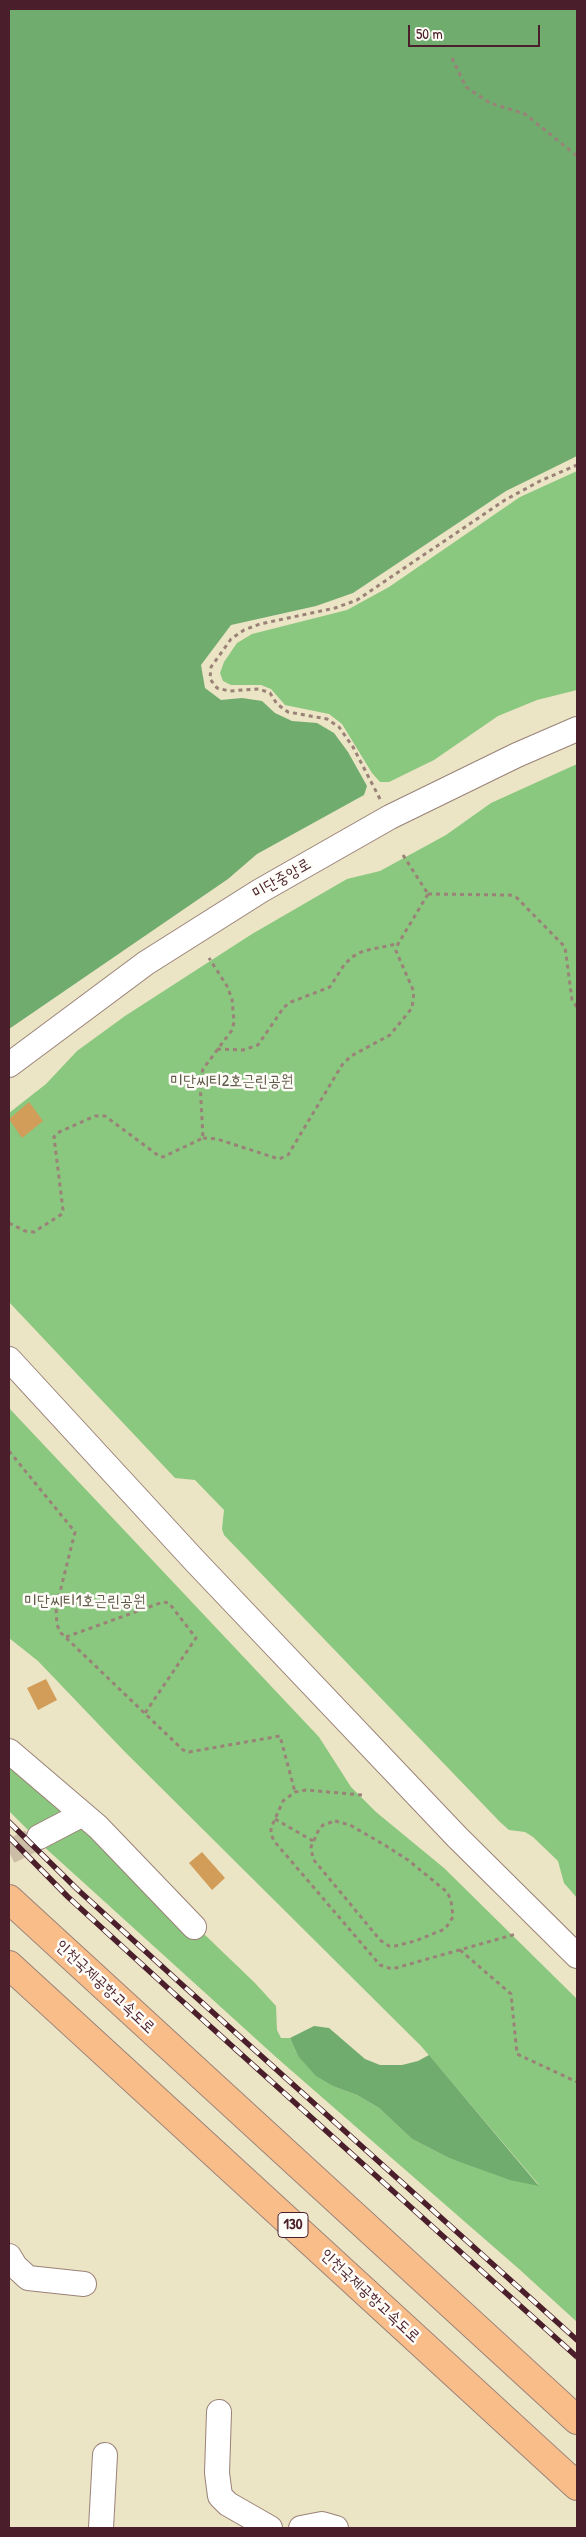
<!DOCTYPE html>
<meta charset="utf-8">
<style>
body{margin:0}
#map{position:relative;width:586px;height:2537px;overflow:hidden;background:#ebe4c5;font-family:"Patrick Hand",sans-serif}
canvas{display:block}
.frame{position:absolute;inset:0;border:10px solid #4a1f2b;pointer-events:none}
.scale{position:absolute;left:408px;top:25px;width:132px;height:22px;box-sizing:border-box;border:2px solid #4a1f2b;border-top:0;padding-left:6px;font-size:15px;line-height:18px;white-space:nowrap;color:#4a1f2b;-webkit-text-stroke:4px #fdfcf7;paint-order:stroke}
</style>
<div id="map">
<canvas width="586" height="2537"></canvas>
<div class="frame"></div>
<div class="scale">50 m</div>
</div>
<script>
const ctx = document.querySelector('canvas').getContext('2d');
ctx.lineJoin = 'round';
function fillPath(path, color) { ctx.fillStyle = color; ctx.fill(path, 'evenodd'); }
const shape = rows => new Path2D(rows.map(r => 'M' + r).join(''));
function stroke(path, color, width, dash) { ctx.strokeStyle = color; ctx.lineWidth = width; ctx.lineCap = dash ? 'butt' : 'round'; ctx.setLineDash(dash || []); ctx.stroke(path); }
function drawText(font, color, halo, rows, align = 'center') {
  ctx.font = font + ' "Patrick Hand","Poor Story",sans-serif'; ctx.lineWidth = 5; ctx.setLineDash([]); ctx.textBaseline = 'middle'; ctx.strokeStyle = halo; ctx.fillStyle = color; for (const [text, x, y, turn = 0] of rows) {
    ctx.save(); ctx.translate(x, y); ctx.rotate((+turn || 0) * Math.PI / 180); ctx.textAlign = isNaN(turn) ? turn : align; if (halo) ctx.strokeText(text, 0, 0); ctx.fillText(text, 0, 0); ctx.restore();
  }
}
fillPath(shape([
 [577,471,577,690,537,700,498,716,434,760,389,782,380,782,372,773,342,724,329,714,285,705,271,689,261,685,231,685,223,681,220,673,224,662,237,643,252,634,347,610,389,587,520,497],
 [577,764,577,1898,564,1883,558,1861,533,1837,525,1832,509,1830,500,1822,224,1535,222,1529,224,1510,195,1480,175,1478,9,1302,9,1113,46,1084,77,1051,125,1016,252,934,347,879,380,871,446,835,491,803],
 [9,1408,319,1737,351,1787,376,1812,444,1868,577,1999,577,2322,519,2269,277,2058,41,1844,84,1825,194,1933,205,1935,255,1983,276,2006,277,2030,281,2038,290,2038,298,2056,335,2087,357,2095,379,2108,412,2139,449,2158,539,2185,421,2046,125,1752,38,1661,9,1638],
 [9,1758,62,1807,61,1813,33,1835,9,1811]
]), '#8ac87f');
fillPath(shape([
 [9,9,577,9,577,456,506,491,353,593,316,606,231,625,201,665,205,688,221,700,242,698,262,701,275,713,292,721,317,723,334,733,348,752,367,786,364,795,257,854,228,879,9,1029],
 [314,2026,329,2028,365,2059,380,2065,402,2065,418,2061,429,2055,539,2186,510,2180,449,2158,412,2139,379,2108,357,2095,335,2087,316,2076,298,2056,290,2038]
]), '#6fac6e');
fillPath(shape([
 [29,1102,43,1121,22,1138,9,1119],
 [46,1679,57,1700,38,1710,27,1688],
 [202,1852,225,1878,212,1890,189,1863]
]), '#d29d59');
stroke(shape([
 [9,1852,39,1837]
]), '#cbbda6', 24, [24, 12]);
const minor = shape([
 [9,1065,146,963,260,891,390,817,517,755,577,729],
 [9,1359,194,1560,457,1837,577,1956],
 [9,1751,98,1827,194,1927],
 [39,1837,83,1814],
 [9,2256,15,2266,28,2278,84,2284],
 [219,2412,217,2473,220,2496,228,2504,270,2528],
 [101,2528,105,2455],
 [301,2528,322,2524,336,2528]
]);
const highway = shape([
 [9,1899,577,2420],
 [9,1965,577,2486]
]);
stroke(minor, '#9a8278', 26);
stroke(highway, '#9a8278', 30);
stroke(shape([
 [452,58,466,87,490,103,525,114,577,156],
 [380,799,353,747,339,727,327,719,288,712,277,704,270,693,259,689,229,691,217,688,210,679,211,667,231,639,244,630,260,624,335,608,357,600,505,500,540,481,577,465],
 [403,855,428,894],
 [428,894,510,895,517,898,565,947,572,1000,577,1007],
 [217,1049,243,1050,258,1045,284,1007,291,1002,330,987,344,965,352,957,363,951,397,944],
 [203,1138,217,1139,279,1159,288,1155,342,1065,351,1056,390,1035,412,1008,414,992,396,951,398,944,428,894],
 [9,1223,25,1231,34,1232,62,1214,63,1210,54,1137,57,1133,95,1116,105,1116,159,1156,163,1157,203,1138,200,1082,203,1069,232,1030,234,1022,232,999,227,986,209,958],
 [9,1451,75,1532,56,1608,57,1625,61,1633,183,1750,189,1752,280,1736,295,1792],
 [66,1637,163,1602,169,1603,196,1638,145,1713],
 [362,1795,306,1790,295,1792,283,1801,271,1828,271,1834,274,1841,380,1965,392,1969,516,1934],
 [275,1819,313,1841],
 [335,1821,350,1825,383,1844,408,1860,447,1892,451,1900,453,1917,445,1929,415,1941,395,1946,389,1946,380,1940,313,1859,311,1847,319,1829,323,1825,335,1821],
 [460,1950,511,1994,517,2054,577,2082]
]), '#9a8278', 3, [4, 4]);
stroke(minor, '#fff', 24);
stroke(highway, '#f8bd89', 28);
const rail = shape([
 [9,1822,77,1889,178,1981,577,2340],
 [9,1837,68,1897,171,1991,577,2357]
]);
stroke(rail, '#4a1f2b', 5.5);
stroke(rail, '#fdfcf7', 4, [11]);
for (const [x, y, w] of [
 [293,2225,30]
]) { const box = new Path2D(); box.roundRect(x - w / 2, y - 12.5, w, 25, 4); ctx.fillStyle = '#fdfcf7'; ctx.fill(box); stroke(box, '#4a1f2b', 1); }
drawText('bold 15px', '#4a1f2b', null, [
 ["130",293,2225]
]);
drawText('16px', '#4a1f2b', '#fdfcf7', [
 ["미단중앙로",282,879,-30],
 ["인천국제공항고속도로",105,1987,43],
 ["인천국제공항고속도로",370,2296,43]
]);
drawText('16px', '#605a48', '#fdfcf7', [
 ["미단씨티2호근린공원",232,1082],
 ["미단씨티1호근린공원",85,1602]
]);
</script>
